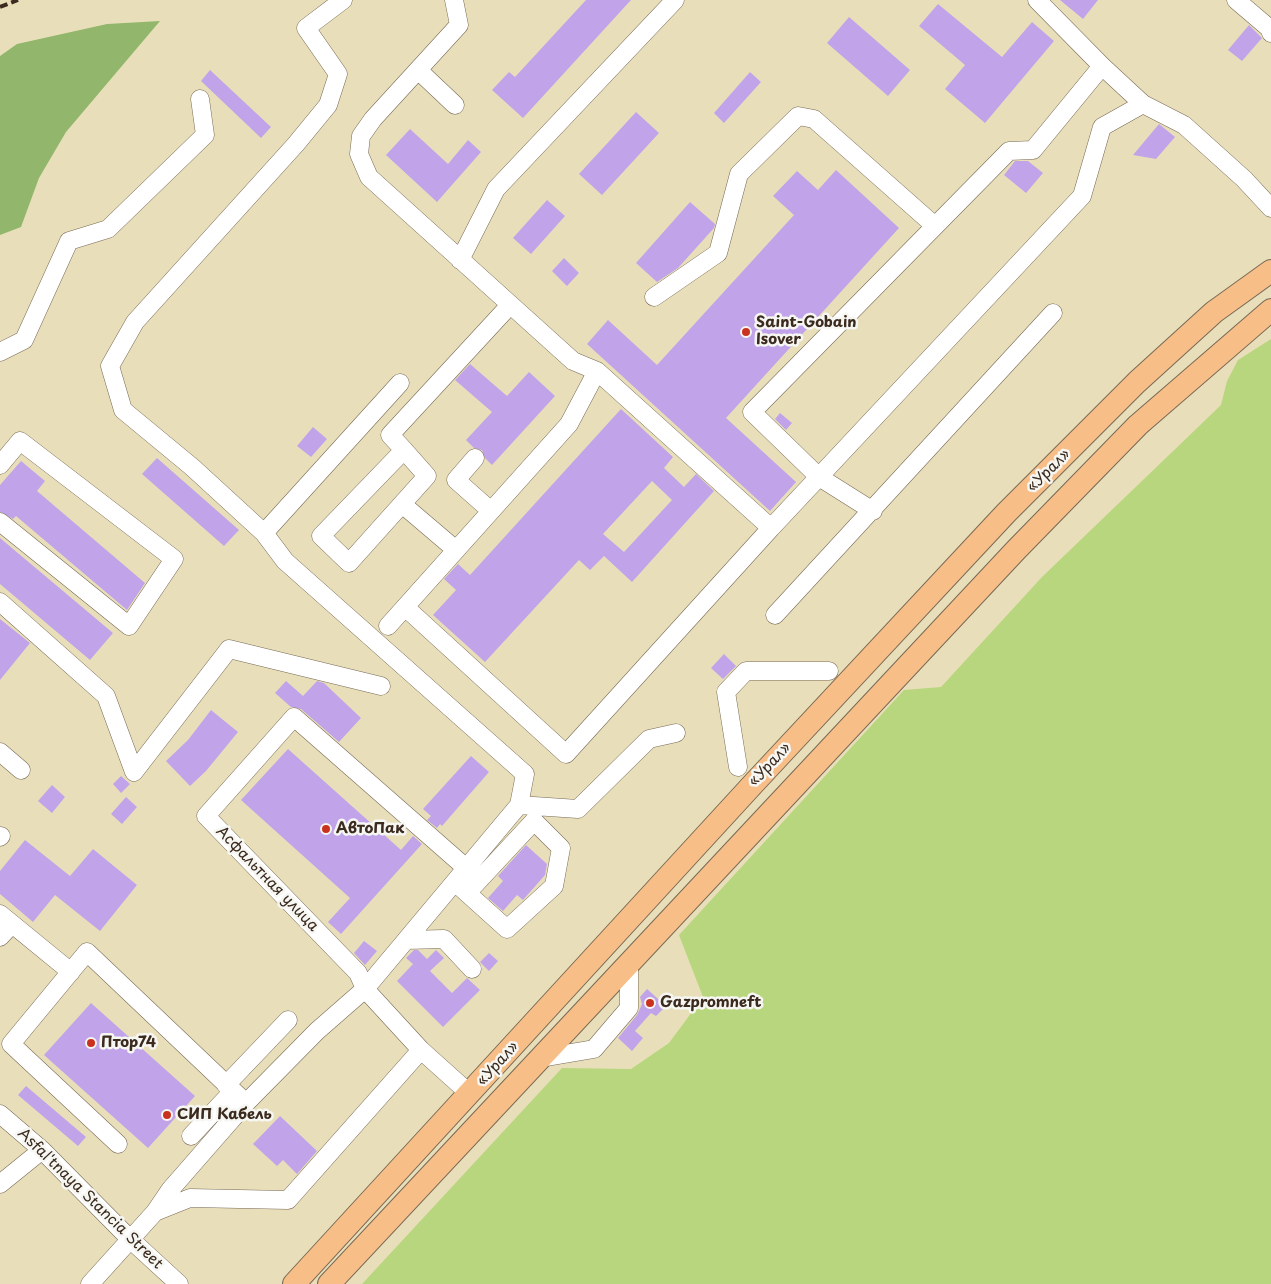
<!DOCTYPE html>
<meta charset="utf-8">
<style>
body{margin:0}
canvas{display:block;background:#e8dfba}
</style>
<canvas width="1271" height="1284"></canvas>
<script>
const ctx = document.querySelector('canvas').getContext('2d');
ctx.lineJoin = 'round';
function fillPath(path, color) { ctx.fillStyle = color; ctx.fill(path, 'evenodd'); }
const shape = rows => new Path2D(rows.map(r => 'M' + r).join(''));
function stroke(path, color, width, dash) { ctx.strokeStyle = color; ctx.lineWidth = width; ctx.lineCap = dash ? 'butt' : 'round'; ctx.setLineDash(dash || []); ctx.stroke(path); }
function drawText(font, color, halo, rows, align = 'center') {
  ctx.font = font + ' "Playpen Sans",sans-serif'; ctx.lineWidth = 5; ctx.setLineDash([]); ctx.textBaseline = 'middle'; ctx.strokeStyle = halo; ctx.fillStyle = color; for (const [text, x, y, turn = 0] of rows) {
    ctx.save(); ctx.translate(x, y); ctx.rotate((+turn || 0) * Math.PI / 180); ctx.textAlign = isNaN(turn) ? turn : align; if (halo) ctx.strokeText(text, 0, 0); ctx.fillText(text, 0, 0); ctx.restore();
  }
}
fillPath(shape([
 [1271,339,1271,1284,362,1284,562,1068,631,1069,669,1043,703,997,679,935,904,690,941,687,1042,577,1221,405,1227,381,1238,360]
]), '#b8d67d');
fillPath(shape([
 [160,21,66,132,39,178,21,227,0,235,0,56,17,44,107,24]
]), '#92b76c');
fillPath(shape([
 [586,0,631,0,523,118,492,90,509,72,515,77],
 [1060,0,1098,0,1083,19],
 [938,4,1002,57,1032,22,1054,41,985,123,945,89,965,65,919,26],
 [849,17,910,70,888,96,827,43],
 [1249,25,1262,38,1242,61,1228,50],
 [210,70,271,127,261,138,201,81],
 [750,72,761,82,724,123,714,113],
 [636,112,659,133,602,195,579,174],
 [1159,124,1175,137,1156,159,1133,155],
 [410,129,448,164,468,140,481,152,437,202,386,155],
 [1015,161,1028,161,1043,173,1026,193,1004,175],
 [836,170,899,228,726,418,796,482,770,511,587,344,608,320,657,365,794,215,773,196,797,171,818,190],
 [547,200,565,216,531,254,513,238],
 [690,202,715,224,714,228,678,268,657,282,636,263],
 [564,258,579,273,567,286,552,271],
 [470,364,507,396,529,372,555,396,492,465,485,458,482,450,474,448,466,440,492,412,455,380],
 [621,409,673,457,664,468,684,487,696,474,714,491,632,582,604,556,590,570,579,560,485,662,433,615,456,590,444,579,458,564,470,575],
 [652,481,672,500,624,552,603,534],
 [780,413,792,423,786,430,775,419],
 [313,427,327,439,311,457,297,446],
 [157,458,239,530,224,546,142,474],
 [21,461,45,481,37,491,145,583,127,610,16,516,13,519,0,512,0,485],
 [0,538,113,633,90,660,0,584],
 [0,619,30,643,0,680],
 [724,654,736,666,723,679,711,668],
 [286,681,303,696,317,681,324,683,361,718,339,742,301,709,291,707,275,693],
 [211,710,238,732,206,771,190,786,166,761,188,740],
 [288,749,401,850,413,836,422,844,341,934,328,922,350,898,241,800],
 [471,756,489,772,442,826,440,824,437,828,427,820,431,816,423,809],
 [121,776,130,784,121,793,113,784],
 [52,785,65,797,52,813,38,801],
 [126,797,137,807,122,824,111,814],
 [25,840,70,876,93,849,137,885,100,931,55,895,33,922,0,894,0,871],
 [526,845,547,864,545,875,523,900,517,895,503,911,488,898,503,881,498,876],
 [364,941,377,951,365,965,354,953],
 [414,950,418,950,427,959,436,950,444,958,430,971,452,993,467,978,480,990,443,1027,397,981,413,964,406,958],
 [489,953,498,961,489,971,480,962],
 [647,989,666,1006,656,1016,651,1013,635,1031,643,1038,632,1051,618,1038,637,1015,642,1004,640,997],
 [91,1003,195,1096,148,1148,44,1055],
 [26,1086,86,1137,78,1146,18,1095],
 [280,1116,317,1151,297,1174,283,1160,277,1166,253,1144]
]), '#c1a3ea');
const minor = shape([
 [1037,0,1102,66,1143,104,1184,125,1244,179,1271,208],
 [1236,0,1270,29,1271,33],
 [418,70,455,105],
 [460,260,496,189,675,0],
 [654,297,718,253,739,174,798,116,814,119,935,226],
 [0,352,24,340,69,241,108,229,205,135,200,99],
 [404,450,321,536,349,563,427,476,404,450,390,435,510,305],
 [475,458,456,480,491,511],
 [0,465,20,441,174,559,129,626,0,522],
 [402,504,456,550],
 [873,511,819,477,752,412,1009,151,1033,150,1102,66],
 [771,528,1082,196,1102,127,1143,104],
 [264,533,400,383],
 [0,602,106,696,134,772,229,649,381,686],
 [405,607,566,754,771,528,597,371,573,361,369,177,359,154,361,136,373,119,459,25,454,0],
 [775,615,1053,313],
 [388,626,569,424,597,371],
 [0,752,21,770],
 [738,767,726,692,746,671,829,671],
 [519,805,578,809,649,739,676,733],
 [0,837,1,836],
 [465,867,294,717,206,816,358,973,365,989,421,1050,470,1094],
 [455,882,467,893,507,929,554,886,561,848,534,821,467,893],
 [0,914,71,972],
 [0,937,12,924],
 [406,940,444,939,472,969],
 [541,1058,594,1049,629,1008,629,963],
 [226,1085,288,1020],
 [0,1114,42,1150,130,1239,179,1284],
 [191,1136,233,1091],
 [118,1144,11,1044,87,952,246,1103],
 [0,1184,42,1150],
 [155,1212,170,1190,246,1103,317,1031,365,989,519,805,525,774,285,561,264,533,192,467,123,410,110,366,135,322,296,144,328,105,338,74,306,28,343,0],
 [90,1284,155,1212,190,1198,288,1200,421,1050]
]);
const major = shape([
 [294,1284,754,783,1006,513,1137,382,1214,312,1271,271],
 [329,1284,1016,550,1138,425,1271,310]
]);
stroke(minor, '#786955', 19);
stroke(major, '#786955', 24);
stroke(minor, '#fff', 18);
stroke(major, '#f7be87', 22);
stroke(shape([
 [0,7,18,0]
]), '#3b2a1e', 4, [8, 4]);
for (const [x, y, r, color] of [
 [746,332,5,"#c8321e"],
 [326,829,5,"#c8321e"],
 [650,1003,5,"#c8321e"],
 [91,1043,5,"#c8321e"],
 [167,1115,5,"#c8321e"]
]) { const dot = new Path2D(); dot.arc(x, y, r, 0, 2 * Math.PI); ctx.fillStyle = color; ctx.fill(dot); stroke(dot, '#f6f6f2', 2); }
drawText('bold 15px', '#3b2a1e', '#f6f6f2', [
 ["Saint-Gobain",756,323],
 ["Isover",756,340],
 ["АвтоПак",336,829],
 ["Gazpromneft",660,1003],
 ["Птор74",101,1043],
 ["СИП Кабель",177,1115]
], 'left');
drawText('15px', '#3b2a1e', '#f6f6f2', [
 ["«Урал»",1049,471,-45],
 ["«Урал»",770,765,-47],
 ["Асфальтная улица",267,879,46],
 ["«Урал»",498,1064,-48],
 ["Asfal'tnaya Stancia Street",90,1199,44]
]);
</script>
